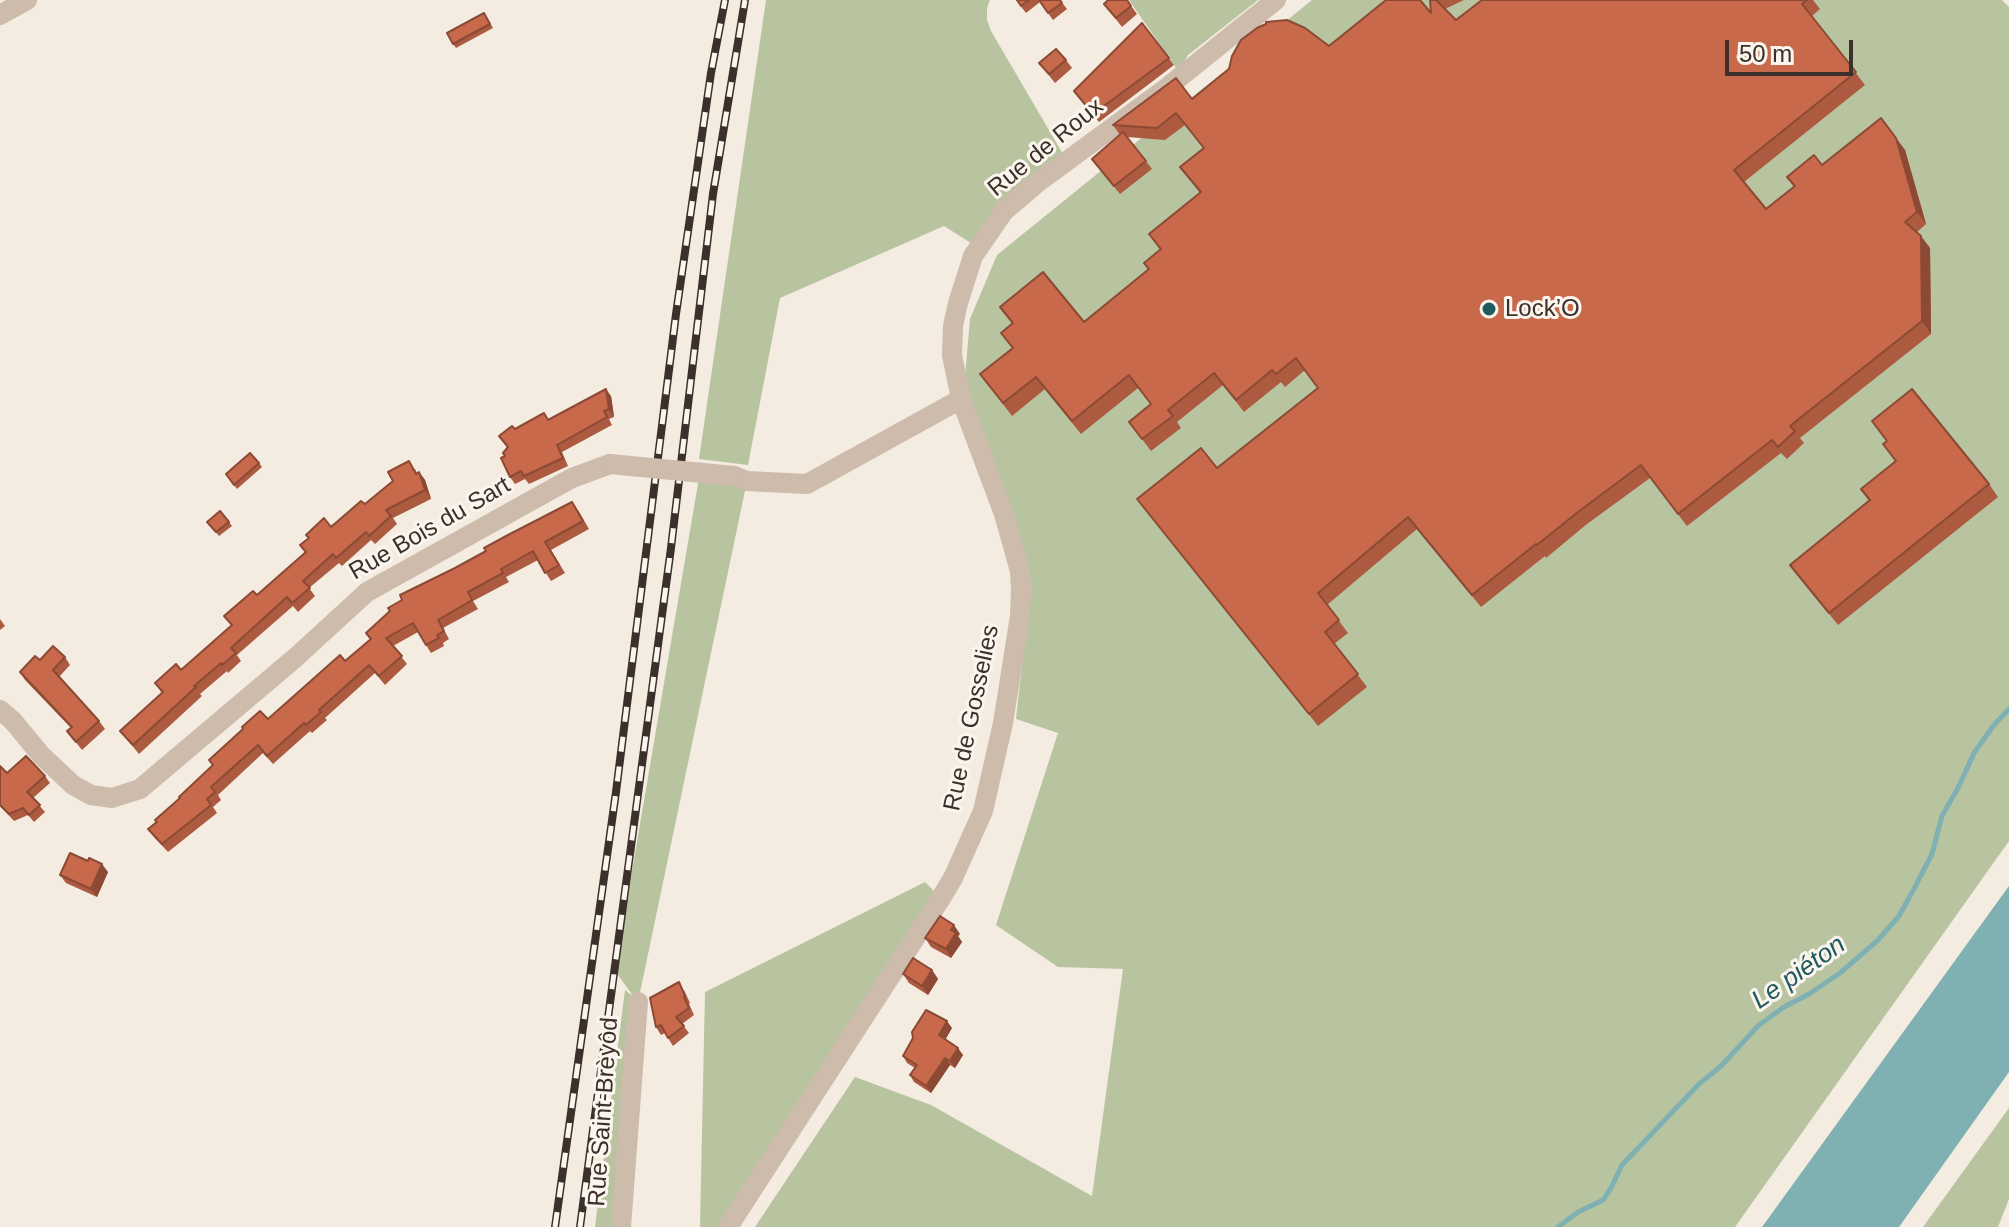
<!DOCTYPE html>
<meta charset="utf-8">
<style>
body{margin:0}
#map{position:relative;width:2009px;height:1227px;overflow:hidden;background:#f4ebe1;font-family:Arial,sans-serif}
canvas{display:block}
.scale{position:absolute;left:1725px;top:40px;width:128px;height:36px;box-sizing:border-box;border:4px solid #3b302b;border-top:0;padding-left:10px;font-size:24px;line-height:28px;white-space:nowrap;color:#3b302b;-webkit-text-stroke:6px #fbf5ee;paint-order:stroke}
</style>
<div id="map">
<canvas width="2009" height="1227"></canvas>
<div class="scale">50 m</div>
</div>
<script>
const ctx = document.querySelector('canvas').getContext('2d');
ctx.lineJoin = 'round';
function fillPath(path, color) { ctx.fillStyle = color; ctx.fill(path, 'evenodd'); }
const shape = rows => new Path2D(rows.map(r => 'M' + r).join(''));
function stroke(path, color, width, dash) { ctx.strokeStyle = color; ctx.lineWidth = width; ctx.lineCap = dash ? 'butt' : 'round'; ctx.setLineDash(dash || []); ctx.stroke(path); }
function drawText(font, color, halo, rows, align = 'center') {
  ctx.font = font + ' Arial,sans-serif'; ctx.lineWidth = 6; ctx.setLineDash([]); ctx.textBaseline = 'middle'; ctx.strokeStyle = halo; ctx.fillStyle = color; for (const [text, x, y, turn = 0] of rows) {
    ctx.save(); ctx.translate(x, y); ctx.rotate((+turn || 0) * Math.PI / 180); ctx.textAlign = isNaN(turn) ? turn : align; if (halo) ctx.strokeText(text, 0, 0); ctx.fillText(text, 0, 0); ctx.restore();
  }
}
fillPath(shape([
 [766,0,990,0,987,8,987,20,991,31,1067,161,974,245,944,226,780,298,748,465,699,459],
 [1129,0,1258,0,1188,55,1179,72],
 [1312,0,2002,0,2009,7,2009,841,1735,1227,755,1227,855,1077,931,1105,1092,1196,1123,969,1058,967,996,925,1058,733,1016,719,1031,585,1016,527,964,388,970,319,997,255],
 [700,472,747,481,638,1002,617,1227,595,1227,625,990,634,997,615,971],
 [925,882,941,898,720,1227,700,1227,705,992],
 [2009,1108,2009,1199,1998,1227,1923,1227]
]), '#b8c4a0');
fillPath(shape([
 [2009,886,2009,1072,1899,1227,1762,1227]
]), '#7fb0b2');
stroke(shape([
 [1558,1227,1578,1212,1603,1200,1611,1188,1622,1165,1699,1084,1721,1066,1759,1025,1784,1007,1809,994,1840,973,1878,940,1899,916,1915,887,1932,854,1942,816,1959,786,1974,753,1994,725,2009,709]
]), '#7fb0b2', 5);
stroke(shape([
 [0,15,27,0],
 [734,476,747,481,807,484,961,399],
 [0,710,13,721,41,755,73,785,91,795,112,798,140,789,295,658,367,592,572,478,610,464],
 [621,1227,638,1002],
 [728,1227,941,898,953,878,983,811,1003,723,1020,616,1021,591,1020,571,1004,514,961,399,952,355,953,326,958,303,973,256,1004,211,1037,183,1165,89,1276,0]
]), '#cdbbac', 20);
const rail = shape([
 [555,1227,616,792,676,314,711,73,725,0],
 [580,1227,671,548,713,194,745,0]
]);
stroke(rail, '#3b302b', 8);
stroke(rail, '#fbf5ee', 5, [15]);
stroke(shape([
 [610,464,734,476]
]), '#cdbbac', 20);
fillPath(shape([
 [1016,0,1060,0,1067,9,1053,20,1040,2,1026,13],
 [1127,0,1137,14,1122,27,1104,4],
 [1430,0,1464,0,1445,9,1456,20,1482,0,1813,0,1820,9,1812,16,1865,85,1744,182,1766,209,1794,187,1787,177,1896,138,1905,150,1926,224,1917,232,1930,248,1931,334,1800,438,1804,443,1787,459,1781,453,1687,526,1650,478,1587,524,1546,558,1545,556,1481,607,1417,529,1327,605,1348,633,1334,644,1367,687,1318,726,1137,499,1217,468,1318,388,1305,370,1285,387,1281,382,1244,412,1223,385,1177,422,1181,428,1151,451,1129,422,1151,404,1138,388,1081,434,1045,389,1012,416,980,374,1012,348,1001,333,1012,324,1000,307,1084,322,1149,270,1160,250,1149,234,1200,193,1180,167,1203,148,1185,125,1165,140,1127,137,1152,169,1120,194,1098,167,1120,135,1113,125,1192,99,1329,46,1431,13],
 [484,13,493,28,456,48,453,44],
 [1142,23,1174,65,1099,122,1074,91],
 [1066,60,1072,68,1055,83,1039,63],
 [611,396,614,417,609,419,612,425,562,452,568,466,529,484,525,479,515,484,510,477,505,456,515,429,549,420],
 [1872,421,1989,484,1998,497,1838,625,1790,565,1869,501,1861,489,1895,461,1883,444,1887,442],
 [259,463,262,467,237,489,226,474],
 [415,469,417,473,419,472,425,480,431,499,393,518,397,524,375,544,371,540,342,566,339,563,309,588,315,596,298,612,293,606,237,655,241,661,228,673,227,671,200,694,202,696,139,754,120,731,162,693,155,683,181,670,232,626,224,616,257,595,305,552,300,545,365,504],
 [578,510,589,529,551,550,565,573,551,581,538,560,506,577,509,582,473,601,478,609,443,628,449,639,443,643,444,646,431,653,418,632,393,646,407,664,385,685,375,673,325,718,327,720,312,733,310,731,273,764,263,753,218,795,221,800,213,807,217,813,168,852,154,837,148,829,213,766,209,760,268,719,345,661,370,639,366,633],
 [220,511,232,526,219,536,207,522],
 [0,619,5,626,0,630],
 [65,657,70,665,59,677,99,721,105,729,82,750,67,731,71,728,25,680,20,672,40,660],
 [0,766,7,773,45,776,50,783,33,798,45,812,34,822,28,815,14,821,0,806],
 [108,872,97,897,66,883,60,875],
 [960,934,958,936,962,942,951,958,931,947,925,938],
 [932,970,938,979,928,995,909,983,903,974],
 [684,990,690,1003,689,1004,694,1015,682,1024,689,1033,673,1046,665,1033,661,1035,656,1027],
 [952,1028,945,1039,963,1055,955,1068,950,1065,931,1093,914,1082,910,1075,915,1068,907,1063,903,1056]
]), '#ac5a40');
fillPath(shape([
 [1896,138,1905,150,1926,224,1917,212],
 [1921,236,1930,248,1931,334,1922,321],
 [606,389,611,396,614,417,609,409],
 [419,472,425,480,431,499,425,490],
 [102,864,108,872,97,897,91,889],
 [954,925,960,934,958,936,962,942,951,958,946,949,951,930],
 [932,970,938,979,928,995,922,986],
 [947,1021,952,1028,944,1042,939,1035],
 [958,1048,963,1055,955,1068,950,1061],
 [945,1058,950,1065,931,1093,926,1086]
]), '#8c4a34');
const building = shape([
 [1017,0,1029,0,1021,6,1017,0],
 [1039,0,1060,0,1062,3,1048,13,1039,0],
 [1108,0,1127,0,1131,6,1116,18,1104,4,1108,0],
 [1386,0,1420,0,1431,13,1430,0,1436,0,1456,20,1482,0,1807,0,1802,4,1856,72,1734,170,1766,209,1795,186,1787,177,1814,155,1822,165,1881,118,1896,138,1917,212,1905,222,1921,236,1922,321,1790,426,1795,431,1778,447,1772,440,1678,514,1641,465,1578,512,1537,545,1536,544,1472,595,1408,517,1318,593,1339,620,1325,632,1358,674,1309,714,1137,499,1201,448,1217,468,1318,388,1296,358,1276,374,1272,370,1236,400,1214,373,1168,410,1173,416,1142,439,1129,422,1151,404,1129,375,1072,421,1036,377,1003,403,980,374,1013,348,1001,333,1013,323,1000,307,1043,272,1084,322,1149,269,1144,263,1161,249,1149,234,1201,192,1180,167,1204,148,1176,113,1157,128,1113,125,1176,78,1192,99,1229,69,1232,56,1241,40,1257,28,1266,24,1266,22,1287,20,1305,28,1329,46,1386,0],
 [484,13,490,24,453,44,447,33,484,13],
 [1142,23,1169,58,1093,114,1074,91,1142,23],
 [1056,49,1066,60,1049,74,1039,63,1056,49],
 [1123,132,1146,161,1114,186,1092,159,1123,132],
 [606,389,609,409,604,411,607,417,557,445,563,458,524,476,521,471,510,477,501,458,505,456,503,453,508,447,499,436,512,426,515,429,544,413,548,420,606,389],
 [1912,389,1989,484,1829,613,1790,565,1870,500,1861,489,1896,461,1883,444,1887,441,1872,421,1912,389],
 [250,453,259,463,234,485,226,474,250,453],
 [409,461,416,474,419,472,425,490,386,510,391,516,369,536,366,532,336,558,333,554,303,581,310,588,292,603,287,597,231,648,236,653,222,665,221,663,194,686,196,687,133,745,120,731,163,692,155,683,176,664,181,670,232,625,224,616,253,591,257,595,306,552,300,545,309,538,306,535,324,518,331,527,361,501,365,504,393,481,388,472,409,461],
 [572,502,583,521,545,542,559,565,545,573,533,551,501,569,503,573,468,592,472,600,438,620,444,631,437,635,439,638,426,645,413,623,386,638,402,656,379,676,369,665,319,710,321,712,306,725,304,723,267,756,258,745,211,787,215,792,207,799,211,805,162,844,148,829,157,822,155,820,180,798,179,797,213,765,209,760,243,729,242,727,260,711,268,719,340,655,345,661,371,639,366,633,390,611,388,608,402,600,400,595,455,568,486,551,484,548,508,535,572,502],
 [220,511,229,522,216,532,207,522,220,511],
 [53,646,65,657,53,670,99,721,76,742,67,731,72,727,20,672,35,656,40,660,53,646],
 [26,756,45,776,27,792,40,805,29,815,23,808,9,814,0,805,0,766,7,773,26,756],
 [70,853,88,861,89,858,102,864,91,889,60,875,70,853],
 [940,916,954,925,951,930,956,933,946,949,925,938,940,916],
 [913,958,932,970,922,986,903,974,913,958],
 [679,982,685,996,684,997,689,1008,676,1017,684,1026,668,1038,661,1025,656,1027,650,998,679,982],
 [926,1010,947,1021,939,1035,958,1048,950,1061,945,1058,926,1086,910,1075,917,1065,903,1056,913,1038,912,1032,926,1010]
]);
fillPath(building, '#c8694b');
stroke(building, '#8c4a34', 2);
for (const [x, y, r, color] of [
 [1489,309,8,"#1f5a5e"]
]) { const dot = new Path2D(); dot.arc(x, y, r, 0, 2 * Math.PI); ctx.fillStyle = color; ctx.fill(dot); stroke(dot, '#fbf5ee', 3); }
drawText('24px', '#3b302b', '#fbf5ee', [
 ["Rue de Roux",1046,148,-39],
 ["Rue Bois du Sart",430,529,-30],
 ["Rue de Gosselies",972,718,-78],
 ["Rue Saint-Brèyôd",604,1112,-86]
]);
drawText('24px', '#3b302b', '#fbf5ee', [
 ["Lock’O",1505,309]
], 'left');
drawText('italic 26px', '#1f5a5e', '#fbf5ee', [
 ["Le piéton",1799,973,-35]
]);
</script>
